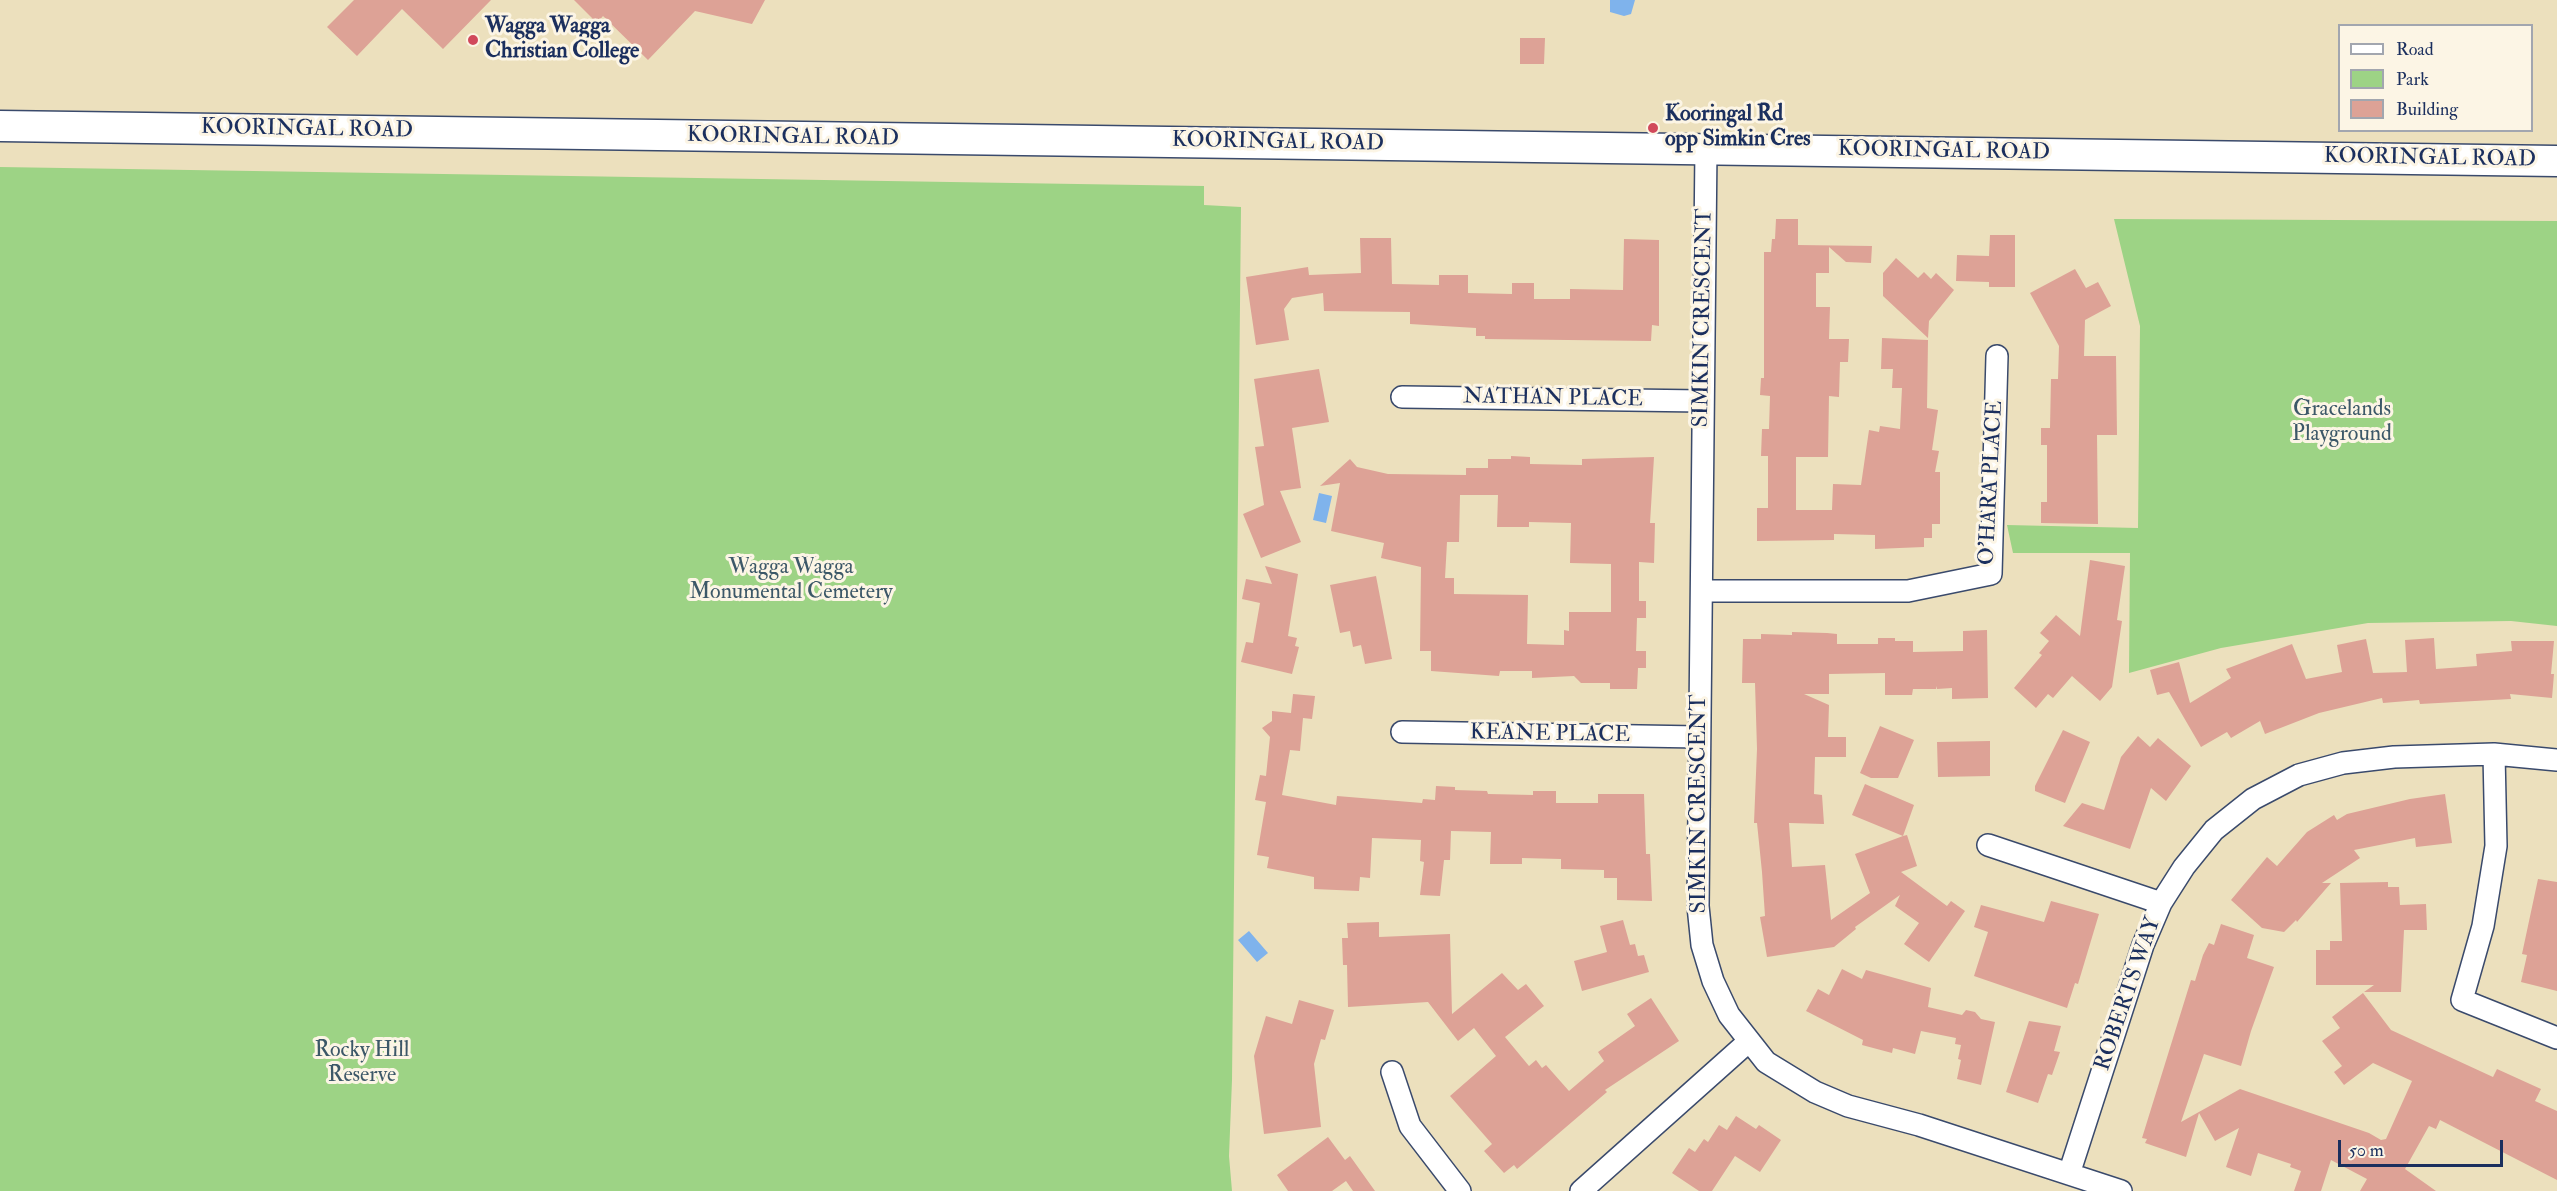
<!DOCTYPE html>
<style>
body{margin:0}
#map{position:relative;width:2557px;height:1191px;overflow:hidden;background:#ece0bd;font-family:"IM FELL Double Pica",serif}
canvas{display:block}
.legend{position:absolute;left:2338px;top:24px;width:195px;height:108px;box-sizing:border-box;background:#fcf5e5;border:2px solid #a2a6af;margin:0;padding:8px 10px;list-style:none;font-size:18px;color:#1b2f5e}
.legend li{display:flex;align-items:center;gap:12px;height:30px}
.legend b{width:30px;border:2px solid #a2a6af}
.scale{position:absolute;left:2338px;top:1140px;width:165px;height:27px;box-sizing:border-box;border:3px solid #1b2f5e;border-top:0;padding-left:8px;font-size:18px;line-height:21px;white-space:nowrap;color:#1b2f5e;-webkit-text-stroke:4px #fcf5e5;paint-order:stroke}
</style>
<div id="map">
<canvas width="2557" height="1191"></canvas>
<ul class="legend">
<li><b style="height:8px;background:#fff"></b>Road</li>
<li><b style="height:16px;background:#9dd385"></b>Park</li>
<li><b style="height:16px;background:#dda296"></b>Building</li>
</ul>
<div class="scale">50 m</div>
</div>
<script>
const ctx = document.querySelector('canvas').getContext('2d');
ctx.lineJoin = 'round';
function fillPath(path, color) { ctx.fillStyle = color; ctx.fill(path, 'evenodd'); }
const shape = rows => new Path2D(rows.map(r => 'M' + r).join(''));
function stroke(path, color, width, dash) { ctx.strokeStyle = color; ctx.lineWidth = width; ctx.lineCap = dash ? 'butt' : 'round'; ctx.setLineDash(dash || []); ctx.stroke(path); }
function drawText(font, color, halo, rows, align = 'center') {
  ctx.font = font + ' "IM FELL Double Pica",serif'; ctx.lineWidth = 6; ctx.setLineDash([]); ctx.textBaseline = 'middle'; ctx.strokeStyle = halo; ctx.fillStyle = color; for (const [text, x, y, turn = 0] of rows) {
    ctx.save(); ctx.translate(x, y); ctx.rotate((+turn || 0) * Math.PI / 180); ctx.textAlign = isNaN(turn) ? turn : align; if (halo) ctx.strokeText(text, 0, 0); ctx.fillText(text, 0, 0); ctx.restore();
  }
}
fillPath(shape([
 [0,167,1204,186,1204,205,1241,207,1232,1080,1229,1156,1232,1191,0,1191],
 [2114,219,2557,221,2557,626,2511,621,2368,623,2221,648,2129,673,2130,553,2013,553,2007,525,2138,528,2140,326]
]), '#9dd385');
fillPath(shape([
 [1610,0,1635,0,1631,14,1624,16,1610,12],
 [1319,493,1332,496,1326,523,1313,520],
 [1249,931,1268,953,1257,962,1238,940]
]), '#7fb3ec');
fillPath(shape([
 [354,0,491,0,443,49,402,9,357,56,327,27],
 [574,0,765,0,752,24,695,11,648,60,603,16,597,23],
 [1520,38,1545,38,1544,64,1520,64],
 [1776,219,1798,219,1798,245,1872,246,1871,263,1846,262,1829,247,1829,273,1816,273,1816,307,1830,307,1829,339,1849,339,1848,362,1840,362,1839,397,1829,396,1828,457,1796,457,1796,510,1832,510,1833,484,1861,485,1869,430,1879,432,1880,426,1900,429,1902,388,1892,388,1893,369,1881,369,1882,338,1928,340,1927,408,1938,410,1932,450,1939,451,1935,472,1940,472,1940,524,1932,524,1932,538,1924,538,1924,547,1875,549,1875,535,1834,534,1834,540,1757,541,1757,508,1768,508,1768,456,1761,456,1762,429,1769,429,1770,396,1760,395,1761,378,1764,378,1764,252,1771,252,1772,239,1775,239],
 [1990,235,2015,235,2015,287,1989,287,1989,282,1956,281,1957,255,1989,256],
 [1360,238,1391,238,1392,284,1439,285,1439,275,1468,275,1468,293,1512,294,1512,283,1534,283,1534,299,1570,299,1570,289,1623,290,1624,239,1659,240,1659,326,1652,325,1651,341,1485,339,1485,336,1476,336,1476,328,1410,324,1410,312,1324,311,1323,293,1292,298,1284,309,1289,340,1256,345,1246,277,1308,267,1309,275,1361,273],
 [1896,258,1918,278,1924,272,1931,279,1936,273,1954,290,1929,321,1928,338,1883,296,1883,273],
 [2075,269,2086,288,2098,282,2111,306,2085,320,2084,356,2116,356,2117,435,2097,435,2098,524,2041,523,2041,502,2047,502,2047,445,2041,445,2041,428,2050,428,2051,379,2058,379,2059,346,2030,293],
 [1319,369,1329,422,1292,428,1301,488,1280,491,1301,542,1261,558,1243,514,1264,505,1255,447,1264,446,1254,379],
 [1511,456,1530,457,1530,464,1582,465,1582,459,1654,457,1650,523,1655,523,1654,563,1639,562,1639,601,1646,601,1646,618,1637,618,1636,651,1646,651,1646,668,1638,668,1637,689,1610,689,1610,683,1581,683,1574,676,1532,678,1532,671,1500,671,1499,676,1431,671,1431,651,1420,651,1421,567,1381,558,1384,543,1331,531,1340,483,1320,486,1350,459,1357,467,1388,474,1466,475,1466,468,1488,468,1488,459,1511,459],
 [1460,495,1498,495,1497,527,1529,527,1529,522,1571,523,1570,563,1611,564,1611,612,1569,612,1569,631,1564,630,1564,645,1527,644,1528,595,1454,594,1454,578,1445,578,1447,542,1459,542],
 [2090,560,2125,566,2117,620,2122,621,2112,687,2100,701,2072,676,2053,698,2048,694,2036,708,2014,688,2042,655,2039,653,2049,641,2040,633,2056,615,2080,636],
 [1265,566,1298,574,1288,636,1297,638,1295,646,1299,647,1292,674,1241,662,1246,642,1253,643,1260,603,1242,599,1246,579,1272,584],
 [1376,576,1392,659,1365,664,1361,645,1353,647,1350,631,1340,633,1330,585],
 [1987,630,1988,698,1952,699,1952,688,1937,689,1937,686,1936,689,1913,689,1912,695,1885,695,1885,673,1829,674,1829,694,1804,694,1829,705,1828,737,1846,737,1846,757,1815,757,1814,794,1822,795,1824,824,1789,823,1792,867,1825,865,1831,920,1870,893,1855,854,1903,836,1852,815,1865,784,1914,805,1903,836,1907,835,1917,866,1901,872,1947,906,1951,901,1965,911,1929,962,1904,944,1919,923,1895,906,1900,895,1855,927,1856,929,1834,947,1767,957,1760,917,1765,916,1762,872,1757,823,1754,823,1757,749,1755,683,1742,683,1743,639,1761,639,1761,634,1792,635,1792,632,1827,633,1837,634,1837,644,1878,644,1878,638,1895,638,1895,641,1913,641,1913,652,1963,651,1963,631],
 [2434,638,2436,669,2477,666,2476,654,2512,651,2511,641,2554,641,2551,674,2554,674,2552,698,2510,694,2511,699,2420,704,2419,700,2383,703,2382,698,2319,713,2265,734,2260,721,2231,738,2227,732,2201,747,2169,692,2157,695,2150,670,2179,662,2190,703,2231,678,2226,669,2292,644,2306,679,2342,672,2337,645,2366,639,2373,673,2407,672,2405,640],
 [1293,694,1315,696,1312,719,1303,718,1300,751,1290,750,1282,795,1336,805,1337,796,1422,803,1423,799,1435,800,1436,786,1455,787,1455,790,1487,791,1488,794,1533,795,1533,791,1556,791,1556,803,1598,803,1598,794,1644,794,1646,854,1650,854,1652,901,1617,900,1617,878,1604,878,1604,870,1561,869,1561,859,1522,858,1522,864,1490,864,1491,832,1451,831,1450,860,1444,860,1440,896,1420,895,1424,862,1420,861,1421,840,1372,838,1370,878,1360,877,1359,891,1314,889,1314,877,1267,868,1269,857,1257,855,1266,802,1255,800,1260,775,1266,776,1270,737,1262,728,1272,721,1272,711,1291,713],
 [1880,726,1914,740,1898,778,1871,778,1860,773],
 [2063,730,2090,742,2065,803,2035,791,2035,786],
 [2138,736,2150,747,2158,738,2191,766,2166,801,2151,788,2130,849,2063,826,2082,803,2104,810,2121,757],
 [1990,741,1990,776,1938,777,1937,742],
 [2445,794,2452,843,2416,847,2415,838,2354,850,2360,858,2322,883,2331,883,2297,922,2296,920,2284,932,2262,928,2231,900,2267,857,2277,866,2307,832,2334,815,2337,820,2347,814,2410,799],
 [2538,879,2557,882,2557,991,2521,982,2527,955,2522,954],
 [2388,882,2388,887,2399,887,2400,905,2426,904,2427,930,2404,930,2401,992,2364,992,2374,985,2316,985,2316,950,2330,950,2330,941,2342,941,2340,883],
 [2051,901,2099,914,2078,984,2075,983,2067,1008,1974,976,1988,932,1974,927,1981,905,2044,922],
 [1623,920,1630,945,1635,944,1638,956,1644,955,1649,972,1582,991,1574,961,1607,952,1600,926],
 [1379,922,1379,937,1450,934,1452,1014,1502,973,1518,990,1526,984,1544,1006,1505,1037,1529,1066,1536,1060,1542,1068,1546,1065,1569,1091,1604,1061,1598,1052,1635,1026,1627,1014,1651,998,1679,1041,1605,1090,1607,1092,1517,1169,1514,1165,1504,1173,1484,1151,1492,1144,1450,1096,1496,1056,1474,1028,1458,1041,1428,1002,1348,1007,1347,965,1343,965,1342,938,1348,938,1347,923],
 [2221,924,2254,935,2247,958,2274,967,2251,1031,2241,1066,2204,1054,2181,1122,2240,1089,2369,1133,2381,1140,2386,1139,2412,1081,2373,1063,2344,1085,2334,1072,2342,1066,2322,1041,2340,1028,2332,1017,2363,993,2391,1030,2493,1077,2497,1069,2541,1089,2535,1101,2557,1111,2557,1180,2440,1120,2436,1129,2429,1126,2405,1169,2436,1191,2360,1191,2367,1179,2331,1160,2321,1191,2294,1191,2301,1171,2290,1167,2291,1164,2258,1153,2251,1176,2226,1167,2239,1128,2215,1141,2199,1113,2186,1157,2145,1143,2147,1139,2142,1138,2191,980,2195,981,2203,955,2209,943,2214,945],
 [1842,969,1862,979,1866,970,1931,988,1928,1007,1962,1015,1966,1010,1975,1012,1981,1019,1995,1022,1981,1085,1957,1079,1961,1060,1958,1059,1961,1045,1955,1044,1956,1038,1921,1031,1915,1054,1893,1048,1892,1053,1862,1045,1863,1040,1806,1011,1818,989,1829,995],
 [1299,1000,1334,1010,1325,1040,1321,1039,1314,1064,1321,1127,1264,1134,1254,1056,1266,1016,1292,1024],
 [2029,1021,2061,1026,2054,1051,2060,1052,2052,1075,2048,1074,2038,1103,2006,1092],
 [1736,1116,1756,1129,1759,1125,1781,1140,1760,1172,1735,1156,1712,1191,1699,1191,1672,1173,1689,1148,1695,1152,1704,1139,1708,1142,1719,1125,1727,1130],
 [1328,1137,1345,1160,1350,1156,1375,1191,1353,1191,1346,1181,1332,1191,1288,1191,1277,1175]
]), '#dda296');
const street = shape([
 [1706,148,1698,906,1702,945,1713,981,1729,1015,1766,1062,1815,1092,1848,1106,1919,1125,2121,1191],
 [1402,397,1703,401],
 [1702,591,1908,591,1991,574,1997,356],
 [1402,732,1699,737],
 [2494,754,2496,846,2483,926,2462,1000,2557,1038],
 [1988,845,2161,903],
 [1392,1072,1410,1126,1460,1191],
 [2069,1174,2143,945,2161,903,2184,867,2214,830,2253,799,2299,775,2343,763,2394,757,2494,754,2557,760],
 [1581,1191,1748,1042]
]);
const secondary = shape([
 [0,126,2557,161]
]);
stroke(street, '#3a4a6c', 24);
stroke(secondary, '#3a4a6c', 33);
stroke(street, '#fff', 21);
stroke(secondary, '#fff', 30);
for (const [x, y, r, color] of [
 [473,40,6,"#d1495b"],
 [1653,128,6,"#d1495b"]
]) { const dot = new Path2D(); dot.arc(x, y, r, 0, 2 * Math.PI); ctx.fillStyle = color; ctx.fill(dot); stroke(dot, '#fcf5e5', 2); }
drawText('bold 22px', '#1b2f5e', '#fcf5e5', [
 ["Wagga Wagga",485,27],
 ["Christian College",485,52],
 ["Kooringal Rd",1665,115],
 ["opp Simkin Cres",1665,140]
], 'left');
drawText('22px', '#1b2f5e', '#fcf5e5', [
 ["KOORINGAL ROAD",307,130,1],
 ["KOORINGAL ROAD",793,138,1],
 ["KOORINGAL ROAD",1278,143,1],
 ["KOORINGAL ROAD",1944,152,1],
 ["KOORINGAL ROAD",2430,159,1],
 ["SIMKIN CRESCENT",1704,318,-89],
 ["NATHAN PLACE",1553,399,1],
 ["O'HARA PLACE",1992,483,-87],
 ["KEANE PLACE",1550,735,1],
 ["SIMKIN CRESCENT",1700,804,-90],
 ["ROBERTS WAY",2129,994,-71]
]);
drawText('22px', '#3c5868', '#fcf5e5', [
 ["Gracelands",2342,410],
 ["Playground",2342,435],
 ["Wagga Wagga",791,568],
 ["Monumental Cemetery",791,593],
 ["Rocky Hill",362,1051],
 ["Reserve",362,1076]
]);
</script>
